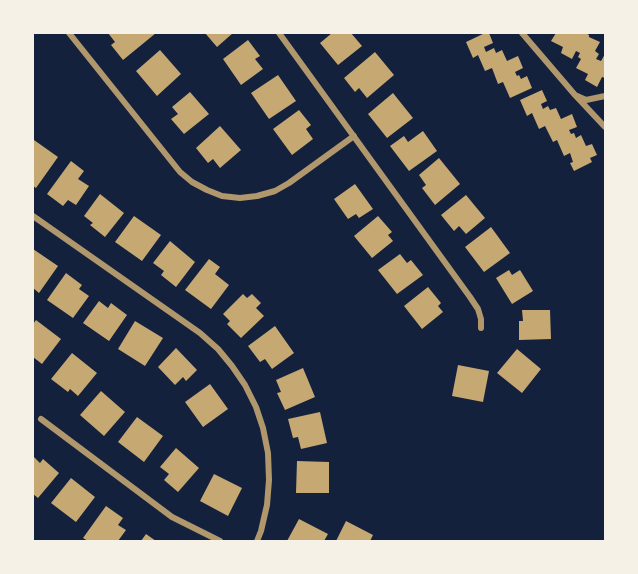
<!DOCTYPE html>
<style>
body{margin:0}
#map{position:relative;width:638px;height:574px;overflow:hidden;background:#14213d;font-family:Rubik,sans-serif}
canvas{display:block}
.frame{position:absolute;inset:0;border:34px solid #f6f1e7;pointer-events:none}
</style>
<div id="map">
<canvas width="638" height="574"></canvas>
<div class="frame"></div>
</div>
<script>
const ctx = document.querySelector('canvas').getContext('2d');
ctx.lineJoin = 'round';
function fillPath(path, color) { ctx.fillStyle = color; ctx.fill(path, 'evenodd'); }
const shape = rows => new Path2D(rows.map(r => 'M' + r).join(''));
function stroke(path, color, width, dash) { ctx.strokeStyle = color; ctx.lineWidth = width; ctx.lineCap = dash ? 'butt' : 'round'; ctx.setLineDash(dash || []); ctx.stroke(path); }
fillPath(shape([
 [108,33,156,33,123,60,111,45,115,42],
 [205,33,233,33,217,47],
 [332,33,351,33,362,46,338,65,320,43],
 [485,33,489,33,493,43,484,47,486,52,494,48,496,53,502,50,507,61,518,56,523,68,515,72,517,76,519,75,521,79,527,76,532,88,510,98,503,82,498,84,492,68,485,71,478,55,473,58,466,42],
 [556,33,586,33,589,35,589,37,600,42,595,51,599,54,596,59,601,61,605,54,605,78,602,77,597,87,585,80,588,74,576,68,581,59,578,57,580,53,576,51,572,59,561,53,563,47,551,41],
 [248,40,260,56,255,59,263,69,241,85,223,59],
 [160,50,181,74,157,96,136,71],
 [375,52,394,75,367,98,359,88,355,92,344,78],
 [278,75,296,101,269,119,251,93],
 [542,90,547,101,541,104,543,109,548,106,550,110,556,108,561,119,572,114,577,127,569,130,571,134,574,133,576,138,581,135,586,146,592,144,597,155,590,158,592,162,574,171,570,163,573,162,570,153,564,156,557,140,553,142,545,126,539,129,532,113,527,116,520,100],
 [190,92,209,114,184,134,171,119,178,114,172,107],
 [393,93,413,118,387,138,368,114],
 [299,110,311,125,306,129,313,139,292,155,273,129],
 [220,126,241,150,220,168,213,159,208,163,196,148],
 [423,131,437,151,409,171,390,146,404,136,408,142],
 [34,140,58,157,36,188,33,186,33,141],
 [439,158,460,184,435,205,422,188,426,185,419,175],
 [71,161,84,171,78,179,89,186,76,205,68,200,63,206,47,194],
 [355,184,373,209,359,218,356,214,348,219,334,199],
 [100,194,124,213,105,237,90,225,93,223,84,216],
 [466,195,485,218,466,234,459,226,454,231,441,215],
 [134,216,161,235,142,261,115,242],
 [378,216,392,232,388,235,393,241,372,258,354,236],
 [491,227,510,253,484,272,465,247],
 [170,241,195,262,176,287,161,275,164,271,153,263],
 [33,249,58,266,39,293,33,288],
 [400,254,407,263,411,260,423,275,397,294,378,270],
 [209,259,220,267,215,274,229,285,211,309,185,290],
 [509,270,512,275,520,270,533,291,512,304,496,278],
 [66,273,82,285,79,289,89,296,73,318,47,300],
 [428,287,441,303,438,306,443,312,422,329,404,306],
 [243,294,247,298,252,294,261,303,256,308,264,316,241,338,227,324,230,321,223,314],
 [99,301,108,308,111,303,127,315,109,341,83,323],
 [522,310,550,310,551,339,519,340,519,321,523,321],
 [36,320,61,339,42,364,33,357,33,324],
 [135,321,163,338,145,366,118,349],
 [275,326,294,353,272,369,265,359,260,362,248,346],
 [176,348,197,370,186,381,183,377,175,385,158,367],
 [517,349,541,369,522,393,497,373],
 [72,353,97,373,78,396,70,389,68,392,51,379],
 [458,365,489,371,483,402,452,396],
 [303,368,315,397,285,410,277,393,281,392,276,380],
 [210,384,228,409,203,427,185,402],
 [101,391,125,412,104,436,80,415],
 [320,412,327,443,301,449,298,437,293,438,288,419],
 [137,417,163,436,144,462,118,442],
 [176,448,199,468,178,492,164,480,169,474,160,467],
 [33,456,40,463,43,459,59,473,38,498,33,494],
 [297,461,329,462,329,493,296,493],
 [214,474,242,488,228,516,200,501],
 [71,478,95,497,76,522,51,503],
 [106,506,123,518,118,525,126,530,118,541,88,541,83,538],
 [299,519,328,534,324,541,287,541],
 [346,521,373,535,370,541,336,541],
 [146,534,156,541,141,541]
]), '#c6a872');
stroke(shape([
 [69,33,180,172,192,182,207,190,222,196,240,198,257,196,275,191,289,183,354,136],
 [279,33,470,297,478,309,481,319,481,328],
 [522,33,575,95],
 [605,96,586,100,575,95,605,127],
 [33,216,200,333,218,349,232,366,245,385,256,407,263,428,268,453,269,480,267,505,261,531,257,541],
 [41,419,172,517,220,541]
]), '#b1986c', 6);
</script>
